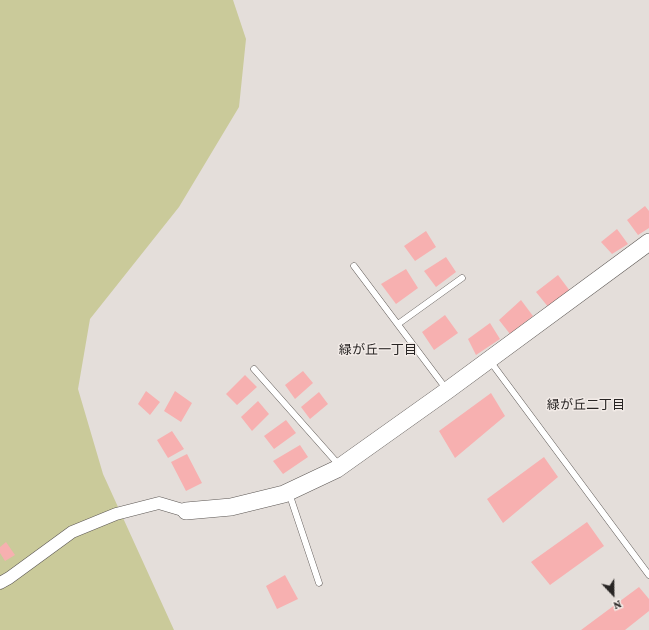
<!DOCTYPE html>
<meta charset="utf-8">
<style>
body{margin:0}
#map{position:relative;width:649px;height:630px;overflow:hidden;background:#e4deda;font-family:"Crimson Pro",serif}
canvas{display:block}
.north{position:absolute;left:593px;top:574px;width:40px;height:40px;-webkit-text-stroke:3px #f2ebe7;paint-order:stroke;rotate:158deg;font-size:11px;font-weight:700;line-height:16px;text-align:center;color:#282524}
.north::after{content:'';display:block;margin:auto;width:14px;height:18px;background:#282524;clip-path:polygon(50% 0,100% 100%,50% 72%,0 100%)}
</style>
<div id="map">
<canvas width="649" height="630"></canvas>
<div class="north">N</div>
</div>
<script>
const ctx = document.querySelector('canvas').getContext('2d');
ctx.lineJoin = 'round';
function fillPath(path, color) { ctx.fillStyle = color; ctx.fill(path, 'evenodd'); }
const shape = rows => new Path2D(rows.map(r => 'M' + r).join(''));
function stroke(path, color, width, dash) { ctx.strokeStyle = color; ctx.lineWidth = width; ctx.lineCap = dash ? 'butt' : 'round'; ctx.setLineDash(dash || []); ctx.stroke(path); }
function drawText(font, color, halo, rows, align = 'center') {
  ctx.font = font + ' "Crimson Pro","Noto Sans JP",serif'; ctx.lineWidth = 3; ctx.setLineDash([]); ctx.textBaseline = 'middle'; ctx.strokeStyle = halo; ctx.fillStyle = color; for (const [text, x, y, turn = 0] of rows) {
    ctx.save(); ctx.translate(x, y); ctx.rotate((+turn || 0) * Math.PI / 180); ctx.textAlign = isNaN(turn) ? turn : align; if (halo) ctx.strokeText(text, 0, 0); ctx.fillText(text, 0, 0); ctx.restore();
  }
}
fillPath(shape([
 [0,0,233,0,246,39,239,107,179,207,90,319,78,389,103,474,174,630,0,630]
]), '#caca9a');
fillPath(shape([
 [645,206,649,211,649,228,638,235,627,220],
 [617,229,628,244,612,254,601,242],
 [426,231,436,247,415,261,404,246],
 [446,257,456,272,436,287,424,271],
 [406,269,418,288,396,304,381,284],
 [558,275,570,291,549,308,536,292],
 [521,300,533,316,510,334,499,320],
 [445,315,458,333,434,350,422,332],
 [490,323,500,339,476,355,468,339],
 [303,371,313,383,295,399,285,385],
 [245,375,257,387,237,405,226,394],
 [146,391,160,402,150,415,138,404],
 [175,391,192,403,181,422,164,411],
 [319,392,328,404,310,419,301,407],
 [491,393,505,416,455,458,439,431],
 [258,401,269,414,252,431,241,417],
 [286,420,296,433,274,449,264,436],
 [172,431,184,449,168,458,157,440],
 [300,445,308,457,283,474,273,461],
 [187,454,202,483,186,491,171,462],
 [544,457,558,477,503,523,487,499],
 [587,522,604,546,550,585,531,562],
 [6,542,15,555,5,561,0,553,0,547],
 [285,575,298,599,277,609,266,586],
 [639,587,649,599,649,611,625,630,581,630]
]), '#f7b0b0');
const lane = shape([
 [354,266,447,390],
 [398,324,462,278],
 [490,361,649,575],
 [254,369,339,465],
 [289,493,319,583]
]);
const street = shape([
 [0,583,9,578,72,532,116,514,159,503,186,511]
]);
const secondary = shape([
 [186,511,231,507,284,494,337,469,448,390,649,242]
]);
stroke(lane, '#5c5754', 7);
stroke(street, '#5c5754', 13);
stroke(secondary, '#5c5754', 18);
stroke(lane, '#fff', 6);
stroke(street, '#fff', 12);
stroke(secondary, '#fff', 17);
drawText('13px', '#282524', '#f2ebe7', [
 ["緑が丘一丁目",378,350],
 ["緑が丘二丁目",586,405]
]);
</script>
